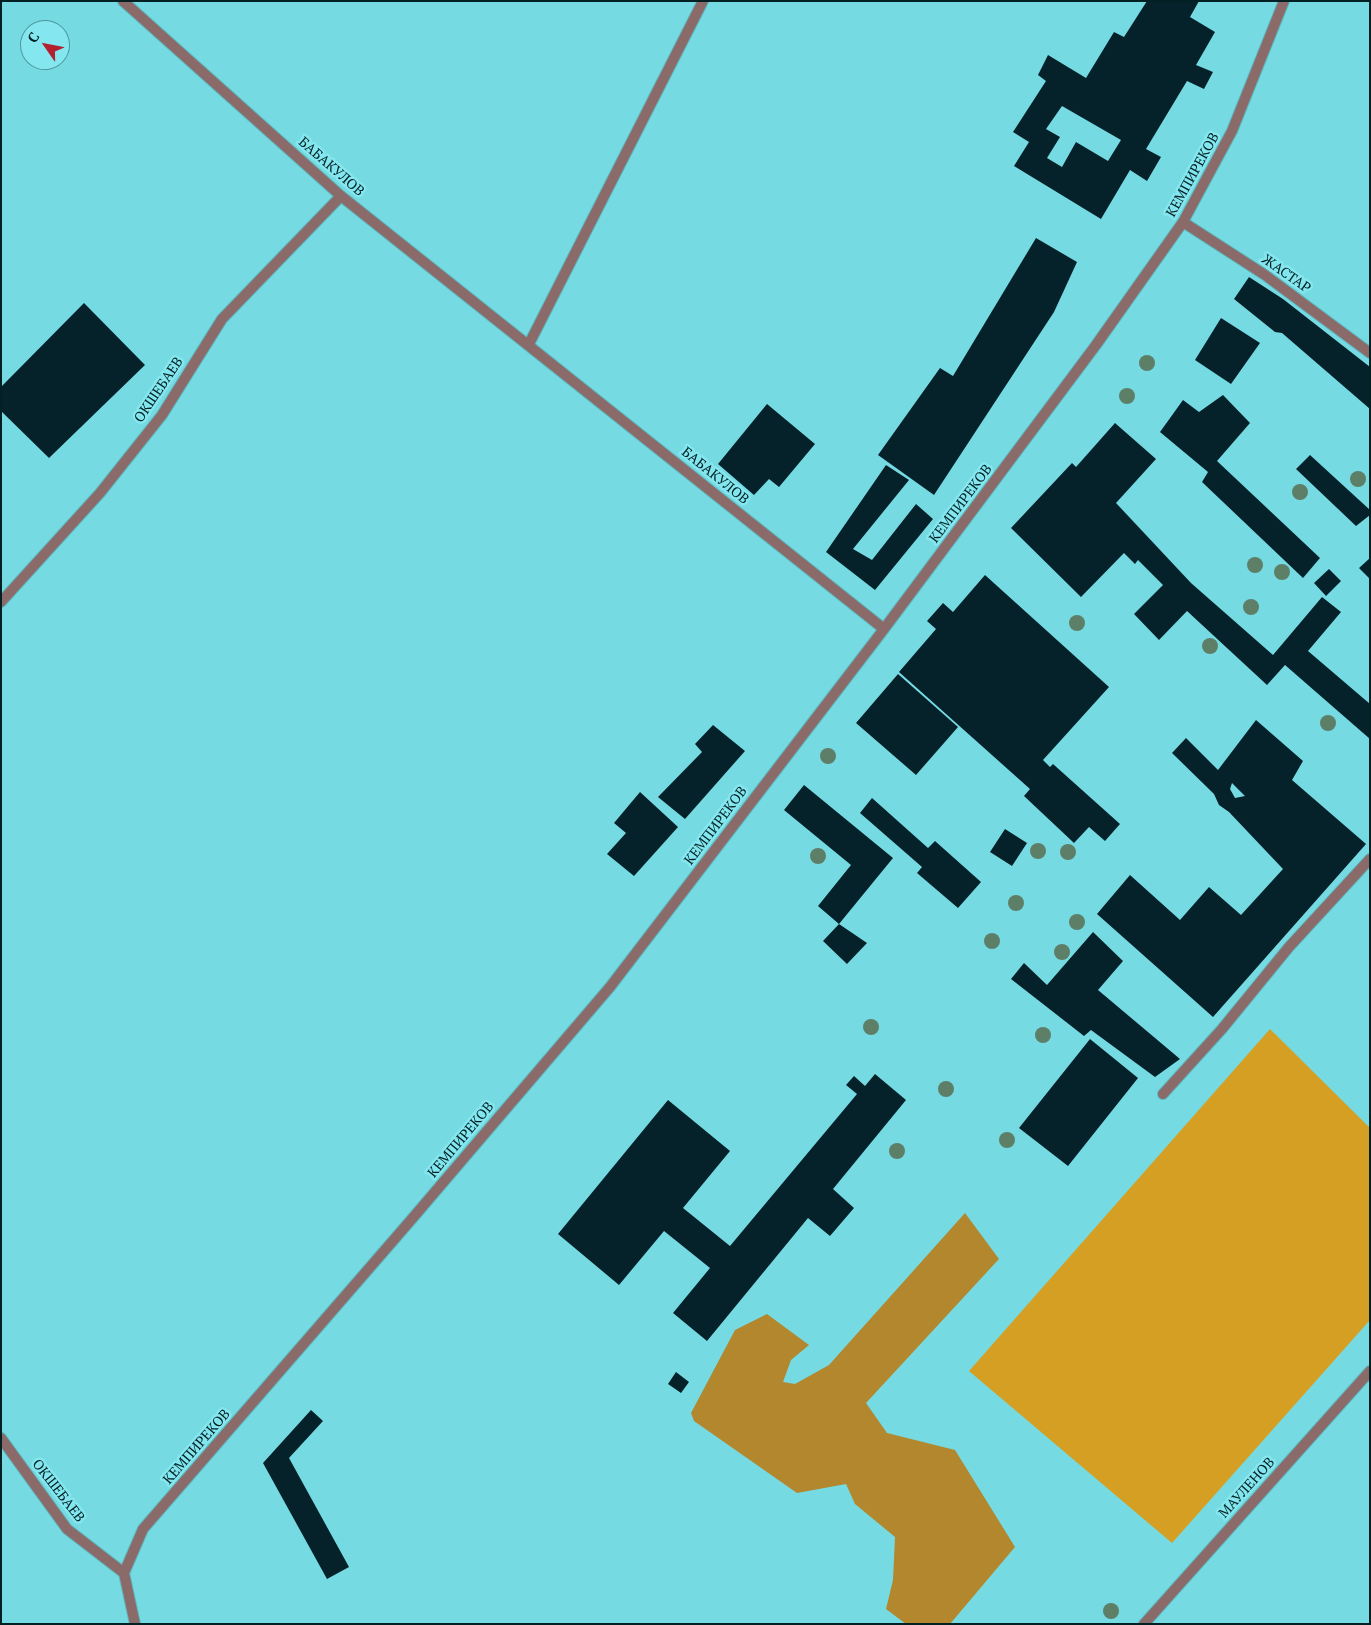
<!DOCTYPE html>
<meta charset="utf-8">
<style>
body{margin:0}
#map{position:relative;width:1371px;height:1625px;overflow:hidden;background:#76dae2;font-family:"PT Serif",serif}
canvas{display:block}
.frame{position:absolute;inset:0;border:2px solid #002023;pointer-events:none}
.north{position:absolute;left:20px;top:20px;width:50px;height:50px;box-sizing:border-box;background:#84e7ef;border:1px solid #4f979d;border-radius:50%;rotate:303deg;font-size:14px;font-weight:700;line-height:20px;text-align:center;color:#002023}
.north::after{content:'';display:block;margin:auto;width:18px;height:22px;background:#b3202f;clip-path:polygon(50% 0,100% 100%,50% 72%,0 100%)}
</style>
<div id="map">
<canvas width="1371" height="1625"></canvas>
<div class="frame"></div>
<div class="north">С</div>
</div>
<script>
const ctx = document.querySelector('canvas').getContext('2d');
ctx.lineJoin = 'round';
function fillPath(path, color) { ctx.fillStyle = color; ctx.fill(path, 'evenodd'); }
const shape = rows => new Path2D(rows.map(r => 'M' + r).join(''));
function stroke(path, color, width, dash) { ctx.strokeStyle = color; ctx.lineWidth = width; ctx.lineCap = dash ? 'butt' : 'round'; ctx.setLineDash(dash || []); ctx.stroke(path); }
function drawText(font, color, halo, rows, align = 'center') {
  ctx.font = font + ' "PT Serif",serif'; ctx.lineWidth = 5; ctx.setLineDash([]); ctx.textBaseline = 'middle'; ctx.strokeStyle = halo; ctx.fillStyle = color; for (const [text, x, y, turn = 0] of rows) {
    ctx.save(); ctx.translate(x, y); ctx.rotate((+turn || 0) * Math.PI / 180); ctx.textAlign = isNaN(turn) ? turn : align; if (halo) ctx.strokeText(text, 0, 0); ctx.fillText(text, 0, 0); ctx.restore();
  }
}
fillPath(shape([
 [1270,1029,1370,1128,1370,1320,1172,1543,969,1371]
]), '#d59f23');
fillPath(shape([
 [965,1213,999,1259,866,1403,887,1433,955,1450,1015,1547,950,1624,906,1624,886,1609,893,1580,895,1537,855,1504,846,1484,797,1493,694,1421,691,1413,735,1330,767,1314,809,1345,791,1360,783,1382,795,1384,829,1365]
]), '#b2872e');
fillPath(shape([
 [1147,1,1199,1,1190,17,1215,32,1196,65,1213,72,1204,89,1187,81,1146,149,1161,157,1147,181,1130,170,1101,219,1014,166,1029,142,1013,132,1046,81,1038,75,1048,55,1086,78,1114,32,1124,37],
 [1062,106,1121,140,1108,161,1076,142,1062,167,1047,158,1060,137,1046,129],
 [1036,238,1077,262,1054,312,934,495,878,455,940,368,953,376],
 [1249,277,1283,299,1370,367,1370,409,1282,333,1275,332,1234,299],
 [84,303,145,365,49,458,1,411,1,387],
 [1221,318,1260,343,1231,384,1195,360],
 [1223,395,1250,423,1217,461,1320,558,1303,578,1202,482,1208,472,1160,432,1183,400,1199,412],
 [767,404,815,444,779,487,769,479,754,495,718,464],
 [1115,423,1156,459,1116,503,1191,583,1273,655,1322,597,1341,612,1308,651,1370,704,1370,739,1285,665,1267,685,1187,611,1159,640,1134,614,1163,585,1138,560,1135,564,1124,553,1081,597,1011,528,1072,463,1076,467],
 [1310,455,1370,510,1370,515,1356,526,1296,469],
 [886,465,909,480,853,549,872,560,916,504,933,519,875,590,826,552],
 [1370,558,1370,579,1359,568],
 [1329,569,1341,581,1326,596,1314,583],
 [985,575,1109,687,1043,760,1050,767,1053,764,1120,824,1105,841,1089,827,1074,843,1024,796,1030,789,899,672,936,629,927,621,943,603,953,612],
 [898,674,958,727,916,775,856,723],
 [1256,720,1303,761,1292,780,1366,844,1213,1017,1097,914,1130,875,1180,920,1209,887,1241,915,1283,869,1229,812,1219,805,1214,794,1172,753,1186,738,1218,770],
 [1232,783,1245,796,1235,798,1230,789],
 [713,725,745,751,685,819,658,797,702,752,695,744],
 [804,785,893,858,839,924,818,906,851,865,784,810],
 [640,792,678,827,634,876,607,854,626,833,614,823],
 [872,798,928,848,935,841,981,882,958,908,917,873,922,867,860,813],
 [1005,829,1027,843,1012,866,990,852],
 [839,924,867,943,847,964,823,941],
 [1093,932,1123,961,1098,990,1180,1059,1155,1077,1091,1030,1084,1036,1011,979,1024,963,1047,985],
 [1090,1039,1138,1078,1068,1166,1019,1128],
 [875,1074,906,1100,833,1189,854,1208,830,1236,808,1218,707,1341,673,1313,710,1268,664,1231,619,1285,558,1234,668,1100,730,1151,683,1208,730,1246,857,1094,846,1085,854,1076,865,1086],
 [676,1372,689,1382,681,1393,668,1384],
 [311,1410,323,1421,289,1458,349,1567,327,1579,263,1463]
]), '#05222b');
const minor = shape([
 [123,1,341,196,884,629],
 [1183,222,1265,275,1370,353],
 [529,344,703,1],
 [1,602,100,493,162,415,222,319,341,196],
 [1163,1094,1222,1029,1289,947,1370,859],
 [1,1438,67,1529,124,1573],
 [135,1624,124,1573,143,1529,411,1220,610,987,884,629,1096,345,1183,222,1232,131,1284,1],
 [1144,1624,1370,1371]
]);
stroke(minor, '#5eb5bc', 12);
stroke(minor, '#8b6b69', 10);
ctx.fillStyle = '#5e7f67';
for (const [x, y] of [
 [1147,363],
 [1127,396],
 [1358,479],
 [1300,492],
 [1255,565],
 [1282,572],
 [1251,607],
 [1077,623],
 [1210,646],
 [1328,723],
 [828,756],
 [1038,851],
 [1068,852],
 [818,856],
 [1016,903],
 [1077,922],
 [992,941],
 [1062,952],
 [871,1027],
 [1043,1035],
 [946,1089],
 [1007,1140],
 [897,1151],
 [1111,1611]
]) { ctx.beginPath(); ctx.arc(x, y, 8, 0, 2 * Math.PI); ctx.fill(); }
drawText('14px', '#002023', '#84e7ef', [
 ["БАБАКУЛОВ",331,167,41],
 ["КЕМПИРЕКОВ",1193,175,-61],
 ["ЖАСТАР",1286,274,35],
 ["ОКШЕБАЕВ",159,390,-56],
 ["БАБАКУЛОВ",715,476,39],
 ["КЕМПИРЕКОВ",961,504,-53],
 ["КЕМПИРЕКОВ",716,826,-53],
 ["КЕМПИРЕКОВ",461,1140,-50],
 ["КЕМПИРЕКОВ",197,1447,-49],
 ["МАУЛЕНОВ",1247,1488,-48],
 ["ОКШЕБАЕВ",58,1491,52]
]);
</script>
